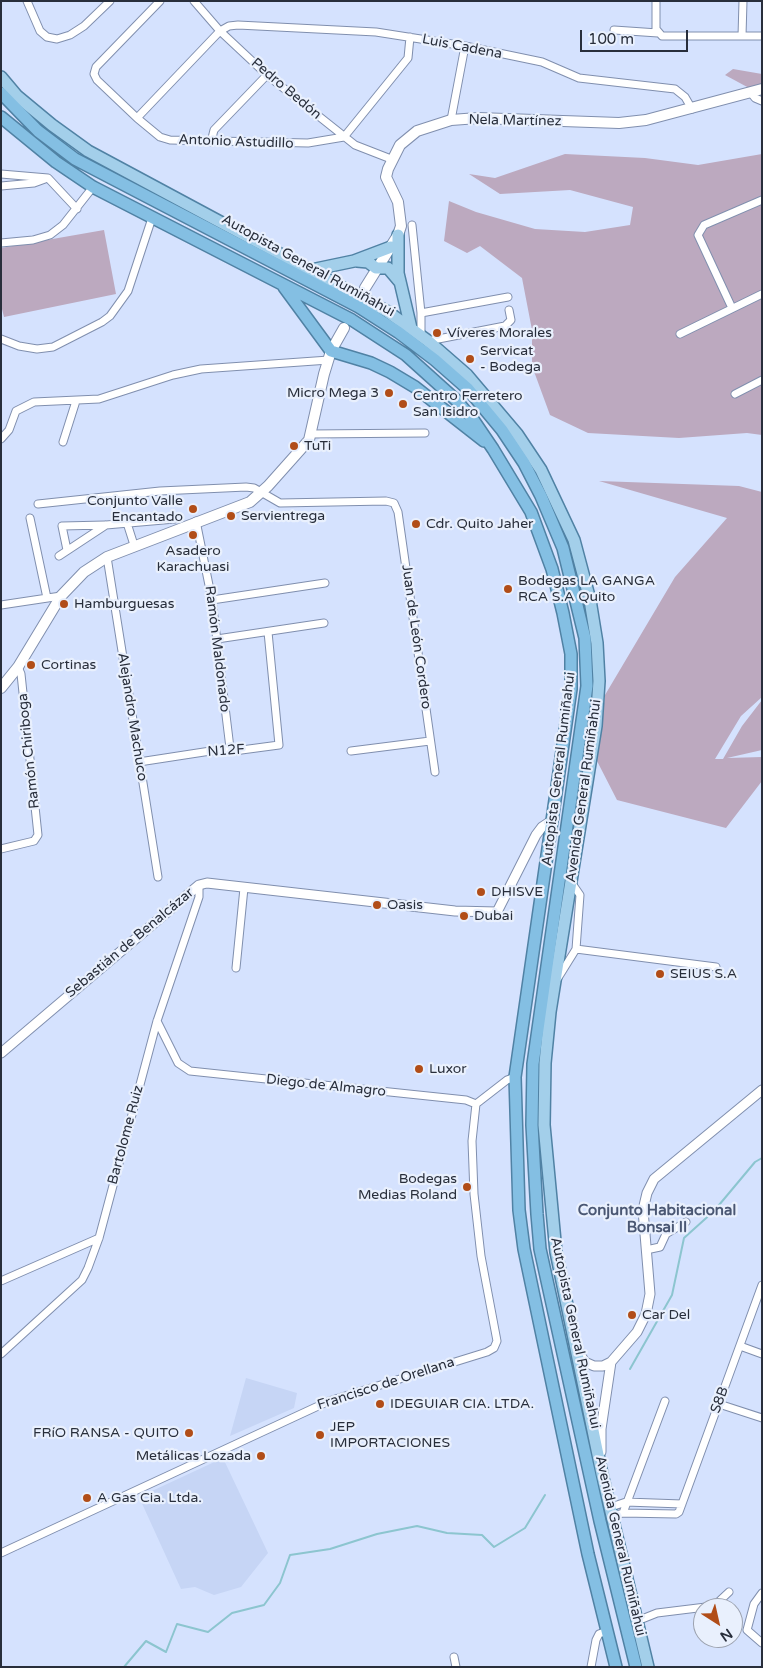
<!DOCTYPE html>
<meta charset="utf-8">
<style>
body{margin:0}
#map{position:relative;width:763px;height:1668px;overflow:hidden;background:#d5e2fe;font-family:"Varela Round",sans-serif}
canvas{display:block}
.frame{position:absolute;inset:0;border:2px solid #282e3b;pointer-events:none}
.north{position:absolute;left:693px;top:1598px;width:50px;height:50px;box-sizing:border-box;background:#e9f0fd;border:1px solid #9ca2af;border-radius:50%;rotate:145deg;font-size:14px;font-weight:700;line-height:20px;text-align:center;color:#282e3b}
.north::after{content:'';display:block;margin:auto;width:18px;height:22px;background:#b14d18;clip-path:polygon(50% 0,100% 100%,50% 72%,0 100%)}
.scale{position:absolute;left:580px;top:30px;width:108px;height:22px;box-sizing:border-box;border:2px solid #282e3b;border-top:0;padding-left:6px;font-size:15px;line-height:18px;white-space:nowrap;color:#282e3b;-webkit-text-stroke:4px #e9f0fd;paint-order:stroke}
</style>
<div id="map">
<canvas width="763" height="1668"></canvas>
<div class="frame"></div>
<div class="north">N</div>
<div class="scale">100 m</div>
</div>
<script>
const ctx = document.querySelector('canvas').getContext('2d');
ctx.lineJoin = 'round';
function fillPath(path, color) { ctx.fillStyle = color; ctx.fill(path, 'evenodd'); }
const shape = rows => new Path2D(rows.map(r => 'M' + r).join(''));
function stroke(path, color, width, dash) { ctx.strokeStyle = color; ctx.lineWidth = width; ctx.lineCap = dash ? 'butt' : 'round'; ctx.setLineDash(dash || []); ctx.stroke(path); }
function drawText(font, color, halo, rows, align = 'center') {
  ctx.font = font + ' "Varela Round",sans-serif'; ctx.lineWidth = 4.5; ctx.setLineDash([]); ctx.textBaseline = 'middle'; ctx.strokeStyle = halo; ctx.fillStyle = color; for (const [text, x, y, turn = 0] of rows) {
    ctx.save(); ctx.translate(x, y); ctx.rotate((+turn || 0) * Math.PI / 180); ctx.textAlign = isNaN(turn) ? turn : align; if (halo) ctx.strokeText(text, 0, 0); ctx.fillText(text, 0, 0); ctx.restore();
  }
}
fillPath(shape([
 [246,1378,297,1393,294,1408,230,1436],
 [223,1458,268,1553,241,1587,214,1595,195,1587,181,1589,139,1497]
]), '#c6d5f5');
fillPath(shape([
 [733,69,762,74,762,95,725,75],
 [565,154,645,158,698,165,762,154,762,435,747,433,679,438,588,433,550,415,532,366,532,330,522,278,480,246,467,253,444,241,449,201,476,212,535,229,585,232,630,225,633,207,570,190,500,194,469,174,495,178],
 [104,230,116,294,4,317,1,305,1,248],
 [599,481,739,486,762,492,762,697,741,716,715,759,723,759,742,726,762,700,762,750,727,758,762,757,762,781,726,828,617,800,597,761,605,695,675,577,727,518]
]), '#bca9bf');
stroke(shape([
 [630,1369,672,1295,684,1238,714,1211,755,1162,762,1158],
 [124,1667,146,1641,166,1652,177,1624,208,1632,232,1613,264,1605,280,1583,290,1555,330,1549,377,1534,417,1526,447,1533,482,1535,494,1547,525,1528,545,1495]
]), '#8cc5cf', 2);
const minor = shape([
 [27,1,40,31,47,37,57,39,70,35,84,26,110,1],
 [160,1,96,67,94,74,97,80,137,118,160,137,170,140,308,143,344,137,408,58,410,37],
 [194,1,220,31,267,75,355,145,391,159],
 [656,1,656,29,662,36,762,36],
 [614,30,658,33],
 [742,36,743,1],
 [751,93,755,98,762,101],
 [137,118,220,31,229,26,238,25,376,32,465,46,542,62,579,78,675,89,685,97,692,109],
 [451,120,465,46],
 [211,142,214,130,267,75],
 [1,174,48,178,77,209],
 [1,186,34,183,45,179],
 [412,225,421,313,421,335],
 [1,243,33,240,50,235,63,225,93,187],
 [732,308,698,235,704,225,762,200],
 [421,313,508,297],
 [680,334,762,294],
 [1,339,19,346,37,349,53,347,102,322,110,316,128,291,152,218],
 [428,341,505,326,511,320,509,310],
 [735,394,762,380],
 [311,434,425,433],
 [1,439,9,430,16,411,34,402,99,399,173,375,201,369,329,360],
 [63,442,76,401],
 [38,504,160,491,246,487,254,488,280,503,386,501,394,503,398,512,435,772],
 [30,518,47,598],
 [196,521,212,600,230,748],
 [127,523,134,545],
 [67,550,62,526,105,525],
 [59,556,106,525,175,519],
 [107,557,158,877],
 [212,600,325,583],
 [1,605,61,596],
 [217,639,324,623],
 [351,751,430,741],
 [139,762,230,748,234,751,279,745,268,632],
 [1,849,34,841,38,835,21,674,18,667],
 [576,949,716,967],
 [236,968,244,888],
 [558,978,576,949,580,895,571,882],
 [157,1021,178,1063,190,1071,466,1100,476,1104],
 [476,1104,507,1080,515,1077],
 [646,1250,660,1247,666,1234,686,1222],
 [1,1281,99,1238],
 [740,1346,762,1354],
 [1,1354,82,1280,88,1268,99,1238,157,1021,199,897,199,885],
 [719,1404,762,1418],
 [611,1507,626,1502,682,1504],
 [623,1513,665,1401],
 [613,1516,623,1513,676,1514,679,1512,762,1285],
 [1,1553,329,1401,487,1352,494,1348,497,1341,481,1256,474,1194,472,1141,476,1104],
 [762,1593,754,1604,747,1630,762,1643],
 [637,1621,657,1613,714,1606,729,1592],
 [454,1657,456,1667],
 [591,1667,596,1640,599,1634,607,1631]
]);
const tertiary = shape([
 [1,1053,199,885,207,883,455,911,497,912,536,835,542,827,554,819],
 [579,1353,585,1362,594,1366,603,1366,611,1362,637,1332,646,1314,650,1294,643,1210,647,1193,654,1179,762,1090],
 [601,1452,601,1429,611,1362]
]);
const secondary = shape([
 [365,288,398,235,401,226,398,202,386,177,388,169,400,145,417,131,451,120,478,118,619,123,646,120,762,89],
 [1,688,18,667,61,596,84,572,107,557,250,502,268,486,309,440,324,374,331,351,344,328]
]);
const primary = shape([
 [1,77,17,96,52,125,88,151,388,312,428,341,467,375,517,434,541,470,574,540,590,600,597,643,599,681,596,726,550,1012,545,1063,544,1125,556,1252,602,1474,648,1667],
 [398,235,398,273,411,328],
 [357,261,368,262,376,268,388,268,399,281],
 [311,270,354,261,391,247]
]);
const trunk = shape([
 [1,93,38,131,75,159,359,307,398,332,435,360,468,389,502,430,524,463,541,496,563,548,585,638,587,686,533,1064,532,1125,537,1214,540,1249,600,1521,636,1667],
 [1,117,56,162,93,187,352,320,406,355,456,400,474,421,493,449,531,512,552,569,563,613,571,654,571,689,515,1077,519,1210,524,1249,588,1554,616,1667],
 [284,287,331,351,371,363,390,372,415,387,484,441]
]);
stroke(minor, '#808fae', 9);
stroke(tertiary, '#808fae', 11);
stroke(secondary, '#808fae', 12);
stroke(primary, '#5082a4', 14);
stroke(trunk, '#5082a4', 14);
stroke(minor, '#fff', 7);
stroke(tertiary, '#fff', 9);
stroke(secondary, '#fff', 10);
stroke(primary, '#a3cfea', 11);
stroke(trunk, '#84bfe3', 11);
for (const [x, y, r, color] of [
 [437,333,5,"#b14d18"],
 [470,359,5,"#b14d18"],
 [389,393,5,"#b14d18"],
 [403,404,5,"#b14d18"],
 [294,446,5,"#b14d18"],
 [193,509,5,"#b14d18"],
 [231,516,5,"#b14d18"],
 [416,524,5,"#b14d18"],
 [193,535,5,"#b14d18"],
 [508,589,5,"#b14d18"],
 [64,604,5,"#b14d18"],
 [31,665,5,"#b14d18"],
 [481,892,5,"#b14d18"],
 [377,905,5,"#b14d18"],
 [464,916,5,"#b14d18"],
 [660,974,5,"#b14d18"],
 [419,1069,5,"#b14d18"],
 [467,1187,5,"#b14d18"],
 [632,1315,5,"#b14d18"],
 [380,1404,5,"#b14d18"],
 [189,1433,5,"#b14d18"],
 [320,1435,5,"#b14d18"],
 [261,1456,5,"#b14d18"],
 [87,1498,5,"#b14d18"]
]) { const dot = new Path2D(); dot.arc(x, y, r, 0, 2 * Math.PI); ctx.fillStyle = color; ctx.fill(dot); stroke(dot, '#e9f0fd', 2); }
drawText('14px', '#282e3b', '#e9f0fd', [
 ["Luis Cadena",462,47,11],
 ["Pedro Bedón",286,89,40],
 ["Nela Martínez",515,121,1],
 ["Antonio Astudillo",236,142,2],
 ["Autopista General Rumiñahui",308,266,29],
 ["Juan de León Cordero",416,637,82],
 ["Ramón Maldonado",217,649,83],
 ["Alejandro Machuco",132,717,81],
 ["Ramón Chiriboga",29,751,-96],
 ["N12F",226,751,-4],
 ["Autopista General Rumiñahui",559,769,-83],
 ["Avenida General Rumiñahui",584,791,-82],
 ["Sebastián de Benalcázar",130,943,-40],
 ["Diego de Almagro",326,1086,6],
 ["Bartolome Ruiz",126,1135,-75],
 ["Autopista General Rumiñahui",575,1333,78],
 ["Francisco de Orellana",386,1384,-18],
 ["S8B",720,1400,-70],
 ["Avenida General Rumiñahui",620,1546,77]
]);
drawText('14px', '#282e3b', '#e9f0fd', [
 ["Víveres Morales",447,333],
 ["Servicat",480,351],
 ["- Bodega",480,367],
 ["Micro Mega 3",379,393,"right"],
 ["Centro Ferretero",413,396],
 ["San Isidro",413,412],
 ["TuTi",304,446],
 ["Conjunto Valle",183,501,"right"],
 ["Encantado",183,517,"right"],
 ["Servientrega",241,516],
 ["Cdr. Quito Jaher",426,524],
 ["Asadero",193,551,"center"],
 ["Karachuasi",193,567,"center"],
 ["Bodegas LA GANGA",518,581],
 ["RCA S.A Quito",518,597],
 ["Hamburguesas",74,604],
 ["Cortinas",41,665],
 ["DHISVE",491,892],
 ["Oasis",387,905],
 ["Dubai",474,916],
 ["SEIUS S.A",670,974],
 ["Luxor",429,1069],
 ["Bodegas",457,1179,"right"],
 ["Medias Roland",457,1195,"right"],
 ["Car Del",642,1315],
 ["IDEGUIAR CIA. LTDA.",390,1404],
 ["JEP",330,1427],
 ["IMPORTACIONES",330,1443],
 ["FRíO RANSA - QUITO",179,1433,"right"],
 ["Metálicas Lozada",251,1456,"right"],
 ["A Gas Cia. Ltda.",97,1498]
], 'left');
drawText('bold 15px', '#4a5773', '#e9f0fd', [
 ["Conjunto Habitacional",657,1211],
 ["Bonsai II",657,1228]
]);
</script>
